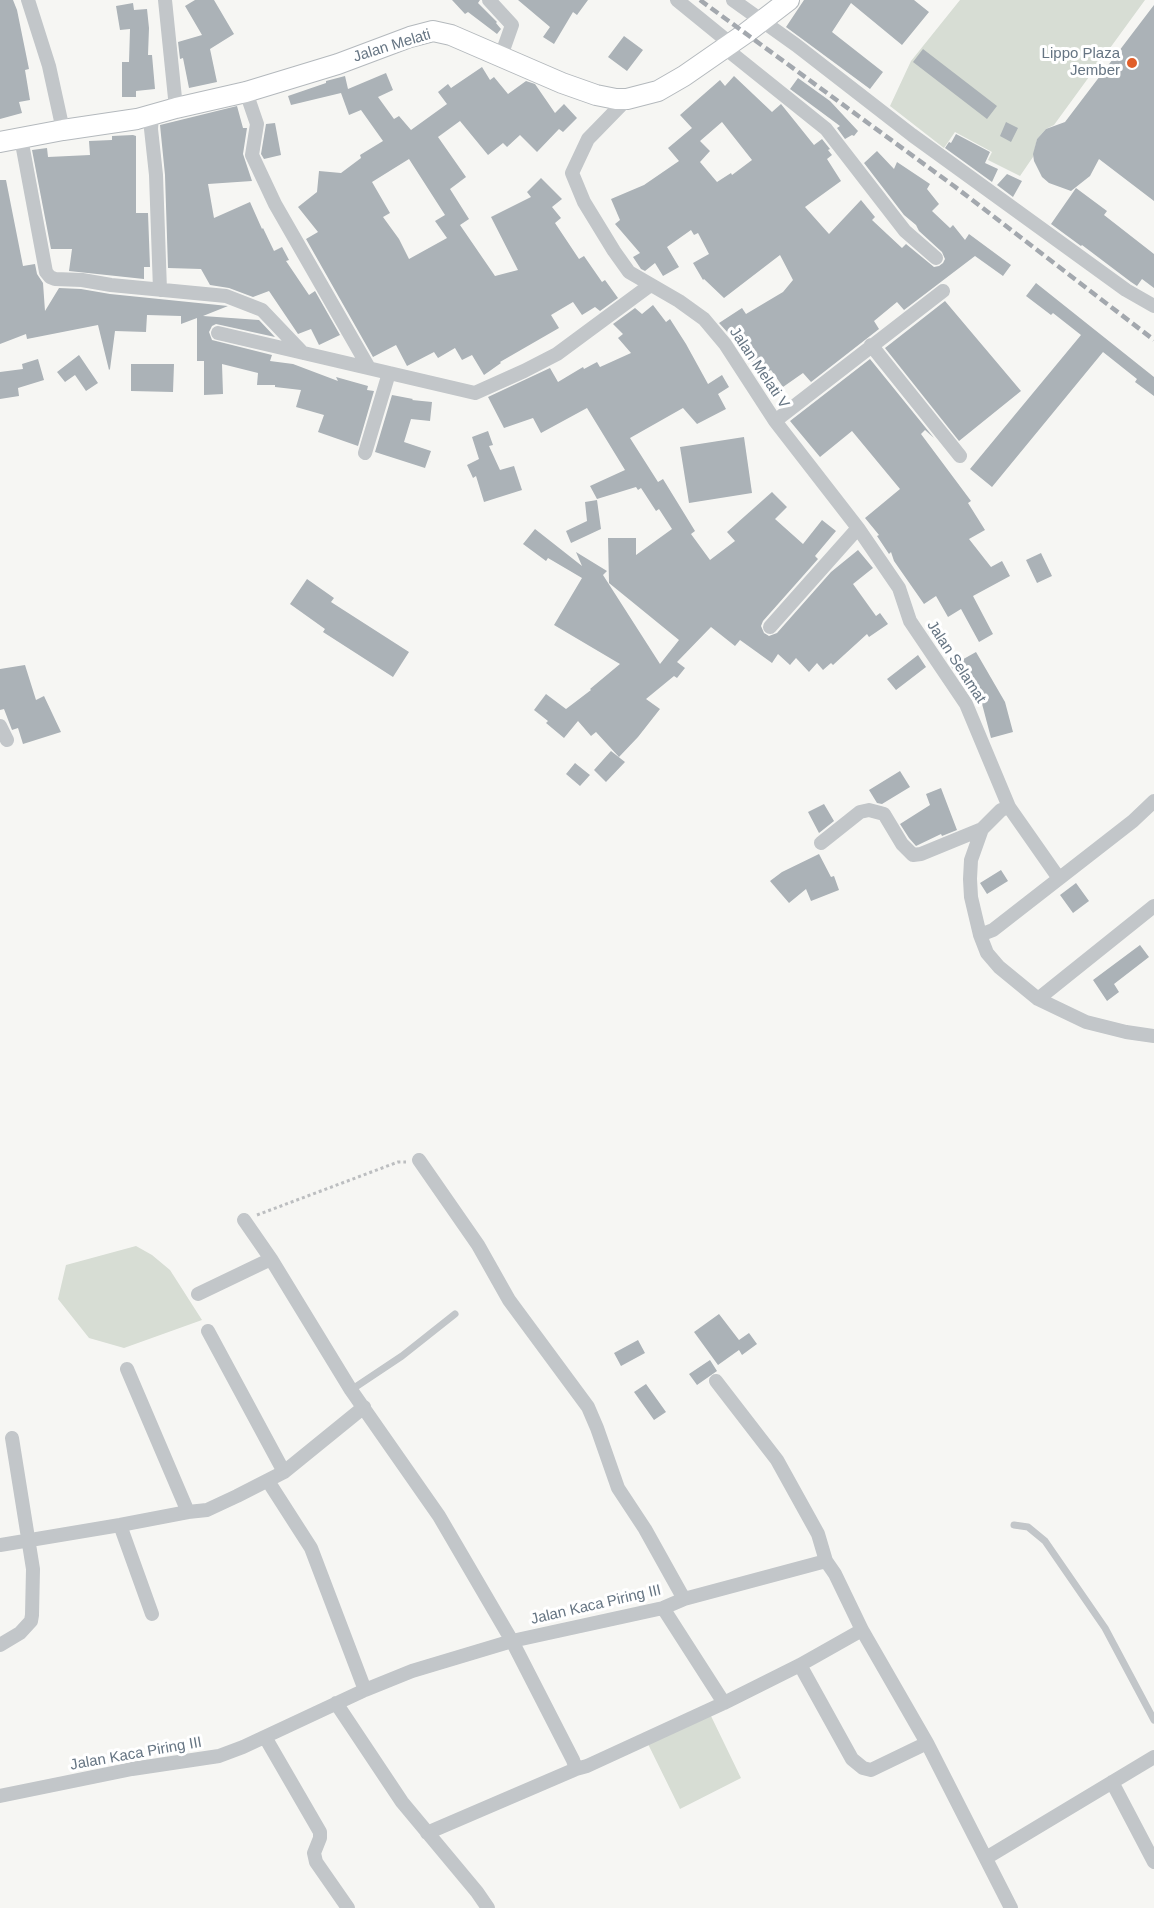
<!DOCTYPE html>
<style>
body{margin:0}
canvas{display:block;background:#f6f6f3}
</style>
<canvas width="1154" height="1908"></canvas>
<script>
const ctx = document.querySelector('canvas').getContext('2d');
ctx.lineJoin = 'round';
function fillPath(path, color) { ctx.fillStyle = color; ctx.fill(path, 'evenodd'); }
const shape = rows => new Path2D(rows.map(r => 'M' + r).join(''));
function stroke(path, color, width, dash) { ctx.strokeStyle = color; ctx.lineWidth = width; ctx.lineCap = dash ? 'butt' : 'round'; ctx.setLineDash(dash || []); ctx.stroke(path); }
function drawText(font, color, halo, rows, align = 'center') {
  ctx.font = font + ' Arial,sans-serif'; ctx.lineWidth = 6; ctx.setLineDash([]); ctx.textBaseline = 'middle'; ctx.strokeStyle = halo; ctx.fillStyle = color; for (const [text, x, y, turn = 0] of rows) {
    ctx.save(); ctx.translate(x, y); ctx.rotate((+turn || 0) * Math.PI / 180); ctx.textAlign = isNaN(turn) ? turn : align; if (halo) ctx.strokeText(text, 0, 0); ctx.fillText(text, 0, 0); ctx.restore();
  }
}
fillPath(shape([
 [960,0,1145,0,1054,125,1046,129,1037,139,1033,157,1020,176,988,160,992,152,955,132,944,148,890,106,911,61],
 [136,1246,152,1255,170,1270,202,1320,124,1348,89,1338,58,1299,66,1265],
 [710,1714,741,1778,680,1809,648,1744]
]), '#d7ddd4');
fillPath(shape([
 [0,0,13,0,17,10,29,69,25,70,30,100,19,102,22,113,0,119],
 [195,0,214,0,234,34,210,49,217,82,189,88,183,58,180,59,178,42,202,35,185,6],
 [452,0,480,0,478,3,497,22,496,23,501,29,497,34,468,12,465,14],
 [518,0,588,0,577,15,573,12,554,44,543,37,550,27],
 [804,0,914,0,929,12,902,45,851,3,832,32,883,72,870,89,786,27],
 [133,3,134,10,147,9,149,28,148,55,152,55,155,89,136,91,136,97,122,97,122,62,129,62,130,29,120,30,116,6],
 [1154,5,1154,201,1099,159,1090,176,1071,191,1049,183,1042,177,1034,161,1033,154,1037,139,1046,129,1065,122],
 [624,36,643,50,627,71,608,57],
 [923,49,997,106,987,119,913,62],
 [482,67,490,80,494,77,508,94,526,81,535,84,555,113,564,104,577,118,563,132,559,129,537,152,520,135,507,147,503,143,488,155,460,121,438,137,466,177,450,189,469,219,460,225,495,276,518,270,491,217,531,197,527,192,541,178,562,199,552,207,561,218,555,223,579,259,584,256,602,282,605,280,618,298,600,311,595,307,582,315,573,302,551,315,559,328,500,362,501,363,484,375,472,355,462,360,455,348,438,358,434,352,407,366,396,345,373,357,306,239,318,232,298,207,317,192,319,171,341,173,361,158,360,155,383,141,361,110,349,115,341,93,291,105,288,96,326,83,326,81,345,76,348,89,386,73,393,90,378,97,394,119,399,116,411,130,447,104,438,92,448,84,451,88],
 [409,159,445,215,435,221,447,238,409,259,399,239,383,217,390,213,372,182],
 [734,76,772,112,781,104,814,145,822,139,830,149,828,150,832,155,827,159,841,181,805,207,829,234,861,200,875,217,872,220,902,248,906,244,934,267,939,266,943,263,945,259,942,252,919,231,916,225,904,215,864,163,877,151,894,169,897,162,930,184,927,189,939,204,932,211,950,228,953,225,965,240,969,234,1011,265,1003,276,975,256,904,310,897,302,874,321,879,329,811,382,803,373,783,387,771,370,761,376,742,347,739,349,729,334,719,323,742,308,746,314,783,292,793,280,780,255,724,298,704,279,703,280,693,263,709,254,698,233,694,235,691,230,667,247,679,267,663,276,655,263,645,271,641,269,633,257,640,253,615,224,620,220,611,199,644,185,679,161,668,148,692,128,680,115,720,80,725,86],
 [722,122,752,160,732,175,731,173,717,182,700,162,710,151,700,141],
 [798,78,830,101,858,131,854,136,852,135,845,139,837,128,840,126,790,89],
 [237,106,243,128,247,128,243,154,252,181,208,184,214,218,250,202,262,229,263,228,274,251,282,247,289,260,286,261,309,295,315,291,340,335,319,345,311,329,298,334,269,291,253,297,229,288,210,285,201,269,168,268,165,175,160,125],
 [1006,122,1018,128,1011,142,1000,136],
 [275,123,281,155,264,159,261,154,266,124],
 [956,134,990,152,985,163,998,169,992,182,945,148,949,142,951,143],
 [133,135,136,136,136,213,148,213,150,267,144,267,144,279,69,271,72,249,51,249,32,150,47,148,48,157,90,155,89,141,112,140,112,136],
 [1007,174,1022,181,1013,197,997,185],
 [0,180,6,180,23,266,35,264,37,274,43,283,45,311,59,288,81,289,110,294,228,306,203,316,259,320,275,337,216,324,212,326,209,332,212,340,272,355,270,361,293,364,338,381,336,377,368,386,367,390,374,391,358,446,318,432,324,415,296,407,301,390,275,387,275,385,257,385,258,373,222,364,223,394,204,395,204,361,197,361,197,318,181,324,181,316,147,315,146,332,115,331,110,369,109,370,98,325,27,339,26,334,0,344],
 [1076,188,1107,211,1104,215,1154,254,1154,288,1142,279,1137,286,1131,282,1082,245,1081,246,1051,224],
 [1036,283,1154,377,1154,396,1135,382,1137,379,1103,352,992,487,970,469,1081,335,1053,313,1051,315,1026,296],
 [945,301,1021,391,959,441,885,348],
 [653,305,666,322,670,319,686,344,708,384,722,375,729,387,718,394,726,409,697,424,683,408,630,438,658,482,663,479,695,531,691,534,710,560,735,541,727,532,772,492,787,507,775,519,803,544,822,520,836,531,815,556,818,559,763,621,761,626,764,633,769,636,777,633,831,572,858,550,873,568,853,584,876,616,880,613,888,624,869,637,867,634,833,665,831,663,823,670,817,663,809,672,796,658,790,665,778,654,772,663,740,640,735,646,711,627,677,662,685,668,677,678,674,676,646,699,660,709,638,737,619,757,596,732,591,736,578,721,564,738,546,723,548,721,534,710,546,694,566,709,591,690,590,689,620,664,554,625,582,578,548,558,546,561,523,544,535,529,582,566,576,552,607,571,603,575,660,664,679,640,609,583,608,538,636,538,636,555,672,529,659,509,656,511,641,488,638,490,636,487,597,499,590,486,625,470,587,408,541,433,533,418,504,428,488,397,550,368,558,382,583,367,584,369,597,362,600,367,631,353,618,338,623,334,613,324,635,308,642,314],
 [79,355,98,383,86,391,75,375,65,382,57,372],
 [38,359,44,380,18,388,19,396,0,399,0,372,23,369,22,364],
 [870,359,934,438,925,430,921,434,971,501,968,503,985,530,969,539,991,567,1002,561,1010,576,973,596,993,634,979,642,961,609,948,617,936,596,924,604,894,561,891,552,889,554,877,536,879,535,865,518,900,489,852,431,820,457,790,421],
 [131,364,174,364,173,392,131,391],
 [392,395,413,399,412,400,432,402,430,421,411,419,404,442,431,451,425,468,375,452],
 [488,431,493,445,489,446,500,470,514,466,522,490,484,502,476,476,473,478,467,465,479,459,472,437],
 [744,437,752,493,689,503,680,447],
 [597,500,601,529,571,543,566,531,587,521,585,502],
 [1041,553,1052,576,1037,583,1026,560],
 [307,579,334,598,331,602,409,652,393,677,323,632,325,629,290,604],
 [976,652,1005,702,1013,732,991,738,981,700,975,703,951,666],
 [918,655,926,667,896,690,887,679],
 [25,665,36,700,44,696,61,732,23,744,18,728,12,730,4,709,0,710,0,669],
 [611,751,625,762,606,782,594,770],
 [575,763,590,775,580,786,566,774],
 [900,771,910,787,882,804,877,803,869,790],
 [941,788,957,830,942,836,941,834,916,846,909,838,900,824,930,805,926,794],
 [824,804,834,821,819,833,808,812],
 [819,854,831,877,834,876,839,890,811,901,806,889,789,903,770,881,782,872],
 [1001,870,1008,881,987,894,980,883],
 [1076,883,1089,901,1073,913,1060,895],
 [1140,945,1149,957,1114,984,1119,992,1107,1001,1093,980],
 [719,1314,739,1340,749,1333,757,1344,742,1355,739,1350,718,1365,694,1332],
 [638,1340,645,1353,621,1366,614,1353],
 [710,1360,717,1371,697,1385,689,1374],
 [646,1384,666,1412,654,1420,634,1392]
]), '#abb2b7');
const secondary = shape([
 [0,142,63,130,137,119,176,108,246,92,338,64,410,37,433,31,451,35,562,83,596,95,616,99,627,99,658,91,684,76,746,33,789,0]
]);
stroke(secondary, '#b4b9bd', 22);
stroke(shape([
 [257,1215,398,1162,406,1162]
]), '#bcbec0', 3, [3, 3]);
stroke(shape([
 [351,1390,402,1356,455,1314],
 [1014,1525,1028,1527,1045,1541,1105,1628,1154,1720]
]), '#c2c6c9', 7);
stroke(shape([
 [28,0,49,66,63,130],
 [165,0,176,108],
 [489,0,512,25,501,56],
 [677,0,731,44],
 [733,0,796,45,912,135,1126,290,1154,306],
 [725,48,826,129,905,231,936,258],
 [246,92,257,124,252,155,275,204,369,368],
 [627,99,588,139,572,173,584,202,614,251,629,272,679,301,704,319,725,344,775,421,858,528,899,588,910,621,966,704,1009,807,1058,877],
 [152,115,151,129,156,175,160,290],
 [21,138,46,272,50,277,55,279,82,280,111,285,226,296,262,310,303,353],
 [218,333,475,393,524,371,557,354,649,286],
 [871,345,960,456],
 [775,421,943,291],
 [365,453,389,373],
 [770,627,858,528],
 [0,726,7,740],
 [1154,801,1133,821,993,930,980,935,987,953,999,967,1038,999,1086,1022,1126,1032,1154,1036],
 [821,843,860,812,869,810,884,814,902,844,913,855,921,854,982,829],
 [980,935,971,897,970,879,971,860,982,829,1001,810,1009,807],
 [1038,999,1154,906],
 [419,1160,478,1245,509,1300,588,1407,597,1428,618,1488,645,1529,684,1599],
 [244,1220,271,1259,351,1390,439,1516,512,1641,573,1760,576,1769],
 [198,1294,271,1259],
 [208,1331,284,1472],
 [127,1369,188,1512],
 [716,1381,777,1460,818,1534,826,1561],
 [268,1481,311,1548,365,1690],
 [120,1525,152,1614],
 [0,1545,120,1525,188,1512,207,1510,237,1496,284,1472,364,1407],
 [663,1608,724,1703],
 [0,1645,20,1633,31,1621,32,1615,33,1569,12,1438],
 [800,1665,852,1759,863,1768,871,1770,927,1743],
 [336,1703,402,1802,477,1892,488,1908],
 [265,1737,320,1832,320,1838,314,1853,316,1862,348,1908],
 [1112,1782,1154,1862],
 [0,1796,132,1769,219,1756,243,1747,365,1690,412,1671,512,1641,663,1608,684,1599,826,1561,835,1574,862,1630,927,1743,1011,1908],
 [427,1833,576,1769,587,1766,724,1703,800,1665,862,1630],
 [986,1858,1154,1757]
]), '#c2c6c9', 14);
stroke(secondary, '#fff', 20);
stroke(shape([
 [700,0,954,186,1154,340]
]), '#a3a8ae', 4.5, [9, 4.5]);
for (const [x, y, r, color] of [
 [1132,63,6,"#e05e29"]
]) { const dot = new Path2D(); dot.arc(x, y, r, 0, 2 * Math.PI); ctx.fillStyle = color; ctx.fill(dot); stroke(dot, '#fff', 2); }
drawText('15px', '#667583', '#fff', [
 ["Jalan Melati",392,46,-17],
 ["Jalan Melati V",759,368,56],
 ["Jalan Selamat",956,662,57],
 ["Jalan Kaca Piring III",596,1605,-13],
 ["Jalan Kaca Piring III",136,1754,-10]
]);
drawText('15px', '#667583', '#fff', [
 ["Lippo Plaza",1120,54],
 ["Jember",1120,71]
], 'right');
</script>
